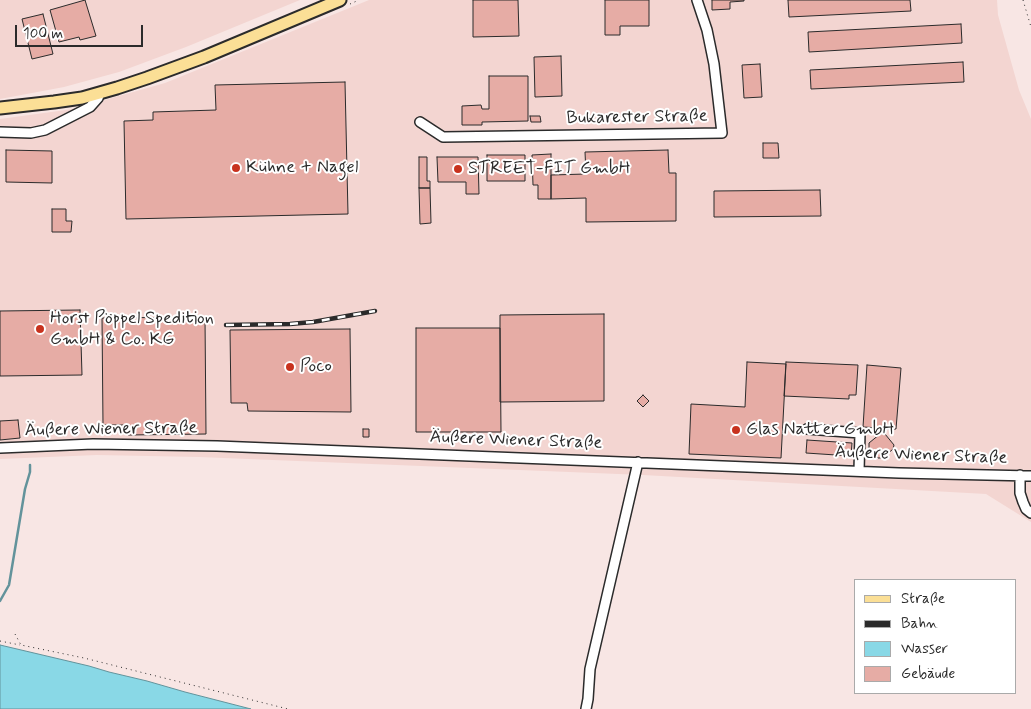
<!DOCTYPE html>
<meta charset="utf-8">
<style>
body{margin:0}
#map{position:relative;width:1031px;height:709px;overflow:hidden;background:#f8e6e4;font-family:Mynerve,sans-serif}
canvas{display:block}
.legend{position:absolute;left:854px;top:579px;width:162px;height:115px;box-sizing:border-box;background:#fff;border:1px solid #aaa;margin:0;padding:6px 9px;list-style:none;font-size:15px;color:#2b2b2b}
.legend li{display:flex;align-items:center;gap:10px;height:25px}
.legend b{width:25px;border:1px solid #aaa}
.scale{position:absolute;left:15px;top:25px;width:128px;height:22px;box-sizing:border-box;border:2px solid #2b2b2b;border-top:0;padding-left:6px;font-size:15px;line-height:18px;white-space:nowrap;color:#2b2b2b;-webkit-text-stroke:4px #fff;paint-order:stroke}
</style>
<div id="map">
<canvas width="1031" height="709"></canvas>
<ul class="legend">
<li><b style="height:6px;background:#fbdf96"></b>Straße</li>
<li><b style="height:6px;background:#2b2b2b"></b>Bahn</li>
<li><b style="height:14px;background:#89d8e6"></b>Wasser</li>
<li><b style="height:14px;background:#e6aca5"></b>Gebäude</li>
</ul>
<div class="scale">100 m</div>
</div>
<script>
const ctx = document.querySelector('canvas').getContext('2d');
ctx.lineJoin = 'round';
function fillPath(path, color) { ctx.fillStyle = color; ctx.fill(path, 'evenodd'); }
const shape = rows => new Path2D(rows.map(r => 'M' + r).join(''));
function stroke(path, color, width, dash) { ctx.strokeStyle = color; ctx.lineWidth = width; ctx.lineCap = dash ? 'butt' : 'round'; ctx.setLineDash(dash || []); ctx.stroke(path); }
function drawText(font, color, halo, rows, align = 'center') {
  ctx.font = font + ' Mynerve,sans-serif'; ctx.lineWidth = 4; ctx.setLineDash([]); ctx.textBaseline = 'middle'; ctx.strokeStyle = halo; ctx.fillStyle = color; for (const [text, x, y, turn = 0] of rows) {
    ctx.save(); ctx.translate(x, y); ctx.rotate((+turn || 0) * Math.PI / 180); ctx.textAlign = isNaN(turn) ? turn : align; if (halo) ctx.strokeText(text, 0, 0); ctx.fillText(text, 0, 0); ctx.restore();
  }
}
fillPath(shape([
 [0,0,300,0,186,47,119,72,64,87,0,99],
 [369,0,997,0,998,15,1019,90,1031,119,1031,522,986,494,643,475,199,457,97,455,0,459,0,119,73,109,165,83]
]), '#f3d5d1');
const water = shape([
 [0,645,89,666,109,672,147,681,185,692,251,709,0,709,0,645]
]);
fillPath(water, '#89d8e6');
stroke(water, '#63939b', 1);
stroke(shape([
 [0,601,9,585,25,489,30,472,30,465]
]), '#63939b', 2.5);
const building = shape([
 [85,0,96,36,80,40,79,37,59,42,50,10,85,0],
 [473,0,518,0,519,36,473,37,473,0],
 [605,0,649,0,649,26,620,26,620,35,605,35,605,0],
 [712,0,744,0,744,1,730,2,730,9,712,10,712,0],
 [788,0,910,0,911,11,789,17,788,0],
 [43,14,53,54,32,59,22,19,43,14],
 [961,24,962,43,809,52,808,32,961,24],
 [561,56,562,96,535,97,534,57,561,56],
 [963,62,964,82,811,89,810,70,963,62],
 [760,64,762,97,744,98,742,65,760,64],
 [489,76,528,76,528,121,482,122,482,125,462,125,462,106,481,105,482,109,489,109,489,76],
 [345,82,348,214,126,219,124,121,153,120,153,112,216,110,215,85,345,82],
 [530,116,540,116,541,122,531,122,530,116],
 [763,143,778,143,779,158,763,158,763,143],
 [6,150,52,151,52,183,6,182,6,150],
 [668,150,669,173,676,173,676,221,586,222,586,198,551,199,551,175,586,174,585,152,668,150],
 [551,154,551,199,538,199,538,185,533,185,532,155,551,154],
 [487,155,525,155,525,181,487,181,487,155],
 [419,157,427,157,427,181,430,181,430,188,419,188,419,157],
 [437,157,478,157,479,194,466,194,466,182,438,182,437,157],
 [419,188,430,188,431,223,420,224,419,188],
 [820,190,821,216,714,217,714,191,820,190],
 [52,209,66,209,66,221,72,221,71,232,52,232,52,209],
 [80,310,82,375,0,376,0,311,80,310],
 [604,314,604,401,500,402,500,315,604,314],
 [205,317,206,434,128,435,128,425,103,425,102,318,205,317],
 [416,328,500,328,501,432,416,432,416,328],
 [350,329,351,412,248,411,247,403,231,403,230,330,350,329],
 [747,362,786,364,781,458,689,454,691,404,745,407,747,362],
 [786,362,858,365,856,395,849,395,849,399,784,396,786,362],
 [867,365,901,368,896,429,885,429,885,434,894,445,893,449,883,458,878,458,869,448,869,443,880,434,880,428,863,427,867,365],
 [643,395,649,401,643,407,637,401,643,395],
 [18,420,20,438,0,440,0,421,18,420],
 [363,429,369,429,369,437,363,437,363,429],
 [807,440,852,443,851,456,806,453,807,440]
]);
fillPath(building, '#e6aca5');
stroke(building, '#2b2b2b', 1);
const minor = shape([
 [420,122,443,137,722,133,714,64,707,30,697,0],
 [0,132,31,133,45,130,90,107,98,98,100,93],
 [807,429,860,433,859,471],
 [0,448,93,444,217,446,899,473,1031,476],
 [1020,475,1020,493,1023,502,1026,509,1031,513],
 [586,709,588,699,590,669,638,462]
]);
const major = shape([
 [0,108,54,102,82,98,117,88,147,78,204,57,340,0]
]);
stroke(minor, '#2b2b2b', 12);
stroke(major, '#2b2b2b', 15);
stroke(shape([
 [1023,0,1031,27],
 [350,4,359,0],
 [15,634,21,645,84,658,288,709],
 [0,641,20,645]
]), '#2b2b2b', 1, [1, 4]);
stroke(minor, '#fff', 9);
stroke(major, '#fbdf96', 11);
const rail = shape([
 [226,325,290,324,313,322,375,311]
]);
stroke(rail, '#2b2b2b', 4.5);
stroke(rail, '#fff', 2.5, [8]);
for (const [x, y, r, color] of [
 [236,168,5,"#c8321e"],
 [458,169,5,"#c8321e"],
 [40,329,5,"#c8321e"],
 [290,367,5,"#c8321e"],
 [736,430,5,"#c8321e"]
]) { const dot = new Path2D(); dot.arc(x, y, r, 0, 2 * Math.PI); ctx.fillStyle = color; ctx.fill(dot); stroke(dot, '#fff', 2); }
drawText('18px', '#2b2b2b', '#fff', [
 ["Bukarester Straße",637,118,-1],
 ["Äußere Wiener Straße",111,430,-1],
 ["Äußere Wiener Straße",516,441,2],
 ["Äußere Wiener Straße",921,456,2]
]);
drawText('18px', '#2b2b2b', '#fff', [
 ["Kühne + Nagel",246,168],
 ["STREET-FIT GmbH",468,169],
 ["Horst Pöppel Spedition",50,319],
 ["GmbH & Co. KG",50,340],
 ["Poco",300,367],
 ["Glas Natter GmbH",746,430]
], 'left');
</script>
